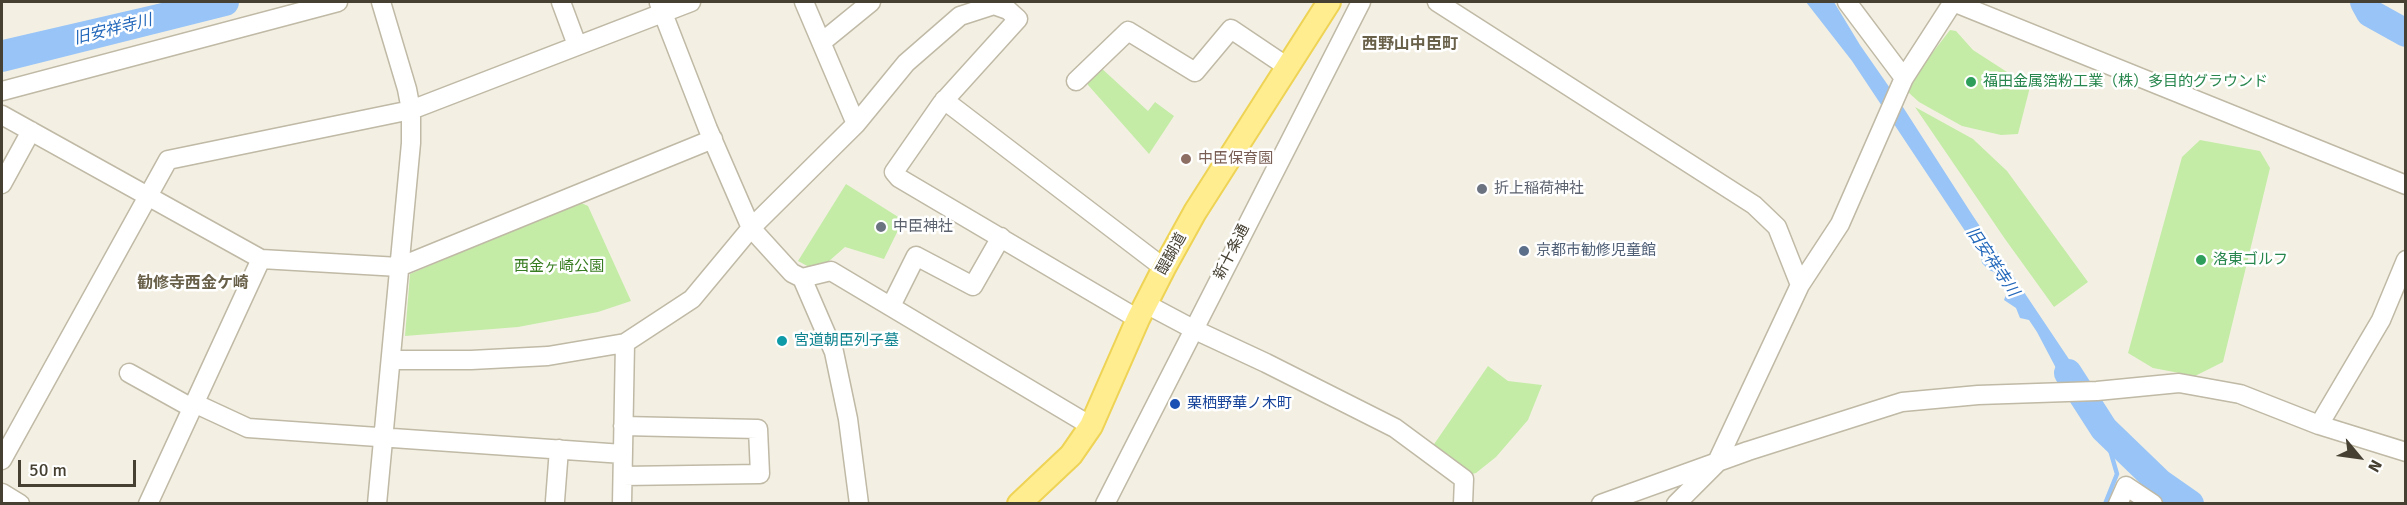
<!DOCTYPE html>
<meta charset="utf-8">
<style>
body{margin:0}
#map{position:relative;width:2407px;height:505px;overflow:hidden;background:#f3f0e3;font-family:Signika,sans-serif}
canvas{display:block}
.frame{position:absolute;inset:0;border:3px solid #454032;pointer-events:none}
.north{position:absolute;left:2329px;top:427px;width:60px;height:60px;-webkit-text-stroke:4px #fff;paint-order:stroke;rotate:119deg;font-size:16px;font-weight:700;line-height:24px;text-align:center;color:#454032}
.north::after{content:'';display:block;margin:auto;width:21px;height:27px;background:#454032;clip-path:polygon(50% 0,100% 100%,50% 72%,0 100%)}
.scale{position:absolute;left:18px;top:460px;width:118px;height:27px;box-sizing:border-box;border:3px solid #454032;border-top:0;padding-left:8px;font-size:18px;line-height:21px;white-space:nowrap;color:#454032;-webkit-text-stroke:4px #fff;paint-order:stroke}
</style>
<div id="map">
<canvas width="2407" height="505"></canvas>
<div class="frame"></div>
<div class="north">N</div>
<div class="scale">50 m</div>
</div>
<script>
const ctx = document.querySelector('canvas').getContext('2d');
ctx.lineJoin = 'round';
function fillPath(path, color) { ctx.fillStyle = color; ctx.fill(path, 'evenodd'); }
const shape = rows => new Path2D(rows.map(r => 'M' + r).join(''));
function stroke(path, color, width, dash) { ctx.strokeStyle = color; ctx.lineWidth = width; ctx.lineCap = dash ? 'butt' : 'round'; ctx.setLineDash(dash || []); ctx.stroke(path); }
function drawText(font, color, halo, rows, align = 'center') {
  ctx.font = font + ' Signika,"Noto Sans JP",sans-serif'; ctx.lineWidth = 5; ctx.setLineDash([]); ctx.textBaseline = 'middle'; ctx.strokeStyle = halo; ctx.fillStyle = color; for (const [text, x, y, turn = 0] of rows) {
    ctx.save(); ctx.translate(x, y); ctx.rotate((+turn || 0) * Math.PI / 180); ctx.textAlign = isNaN(turn) ? turn : align; if (halo) ctx.strokeText(text, 0, 0); ctx.fillText(text, 0, 0); ctx.restore();
  }
}
fillPath(shape([
 [1950,30,1956,31,1973,50,2007,72,2031,83,2018,134,2001,135,1962,126,1919,102,1908,92,1920,69],
 [1099,66,1148,111,1155,102,1174,116,1149,154,1088,85,1088,77],
 [1915,107,1973,139,2007,171,2088,282,2054,307,2005,239],
 [2200,140,2260,151,2270,168,2223,362,2195,376,2153,368,2128,353,2182,157],
 [846,184,903,220,884,259,845,247,828,262,811,268,798,261],
 [579,202,588,206,631,301,598,312,518,327,405,336,410,274],
 [1488,366,1508,381,1542,385,1528,420,1496,457,1476,473,1465,476,1430,450]
]), '#c4eca7');
fillPath(shape([
 [166,2,219,2,203,7,176,8,141,16,2,51,2,40],
 [1806,2,1834,2,1860,45,1901,104,1973,216,2099,404,2077,408,2037,332,2029,320,2020,318,2016,308,2004,300,2008,289,1996,273,1989,270,1982,263,1981,255,1852,61]
]), '#98c4f7');
stroke(shape([
 [2104,429,2117,474,2105,504]
]), '#98c4f7', 4.5);
stroke(shape([
 [2364,2,2370,13,2406,33],
 [2,58,225,2],
 [2068,373,2104,429,2160,483,2190,504]
]), '#98c4f7', 28);
const minor = shape([
 [561,2,577,45],
 [804,2,856,124],
 [1437,2,1754,205,1777,227,1800,285],
 [1847,2,1904,78],
 [1953,2,2406,185],
 [659,3,708,129,751,228,792,273,802,278,831,271,1091,426],
 [822,42,871,2],
 [1076,81,1128,31,1195,72,1231,29,1286,66],
 [2,91,338,2],
 [944,100,1164,268],
 [2,115,261,259,399,267,713,139],
 [2,184,31,131],
 [802,278,834,352,848,419,859,504],
 [1146,304,1193,329,1266,363,1395,428,1464,479,1463,504],
 [891,306,916,256,973,286,1001,237],
 [391,360,471,360,548,356,625,343,692,299,751,228,856,124,906,63,960,16,994,5,1008,10,1018,19,942,103,894,172,899,178,1138,319],
 [129,373,192,408],
 [194,403,248,428,623,454],
 [2319,425,2381,320,2406,260],
 [2,460,168,160,411,110,691,2],
 [623,476,760,474,758,429,623,426],
 [2,493,20,504],
 [555,501,559,449],
 [148,504,261,259],
 [377,504,411,143,411,110,407,89,381,2],
 [622,504,625,343],
 [1105,504,1361,2],
 [1601,504,1748,451,1902,402,1978,395,2097,391,2179,383,2240,394,2319,425,2406,452],
 [1676,504,1716,464,1800,285,1840,224,1904,78,1953,2],
 [2118,504,2126,486,2153,504]
]);
const major = shape([
 [1019,504,1071,455,1091,426,1138,319,1164,268,1195,212,1329,2]
]);
stroke(minor, '#bfb9a5', 21);
stroke(major, '#eed355', 26);
stroke(minor, '#fff', 18);
stroke(major, '#ffed90', 22);
for (const [x, y, r, color] of [
 [1971,82,6,"#2e9e5b"],
 [1186,159,6,"#8d6e63"],
 [1482,189,6,"#6b7280"],
 [881,227,6,"#6b7280"],
 [1524,251,6,"#5c6f8a"],
 [2201,260,6,"#2e9e5b"],
 [782,341,6,"#0f9aa8"],
 [1175,404,6,"#1a4fb4"]
]) { const dot = new Path2D(); dot.arc(x, y, r, 0, 2 * Math.PI); ctx.fillStyle = color; ctx.fill(dot); stroke(dot, '#fff', 2); }
drawText('15px', '#27864d', '#fff', [
 ["福田金属箔粉工業（株）多目的グラウンド",1983,82],
 ["洛東ゴルフ",2213,260]
], 'left');
drawText('15px', '#785e54', '#fff', [
 ["中臣保育園",1198,159]
], 'left');
drawText('15px', '#5b616d', '#fff', [
 ["折上稲荷神社",1494,189],
 ["中臣神社",893,227]
], 'left');
drawText('15px', '#4e5e75', '#fff', [
 ["京都市勧修児童館",1536,251]
], 'left');
drawText('15px', '#454032', '#fff', [
 ["新十条通",1232,252,-63],
 ["醍醐道",1172,254,-61]
]);
drawText('15px', '#387c21', '#fff', [
 ["西金ヶ崎公園",559,267]
]);
drawText('15px', '#0d838f', '#fff', [
 ["宮道朝臣列子墓",794,341]
], 'left');
drawText('15px', '#164399', '#fff', [
 ["栗栖野華ノ木町",1187,404]
], 'left');
drawText('italic 16px', '#2267ba', '#fff', [
 ["旧安祥寺川",113,30,-14],
 ["旧安祥寺川",1992,262,56]
]);
drawText('bold 16px', '#696049', '#fff', [
 ["西野山中臣町",1410,45],
 ["勧修寺西金ケ崎",193,284]
]);
</script>
